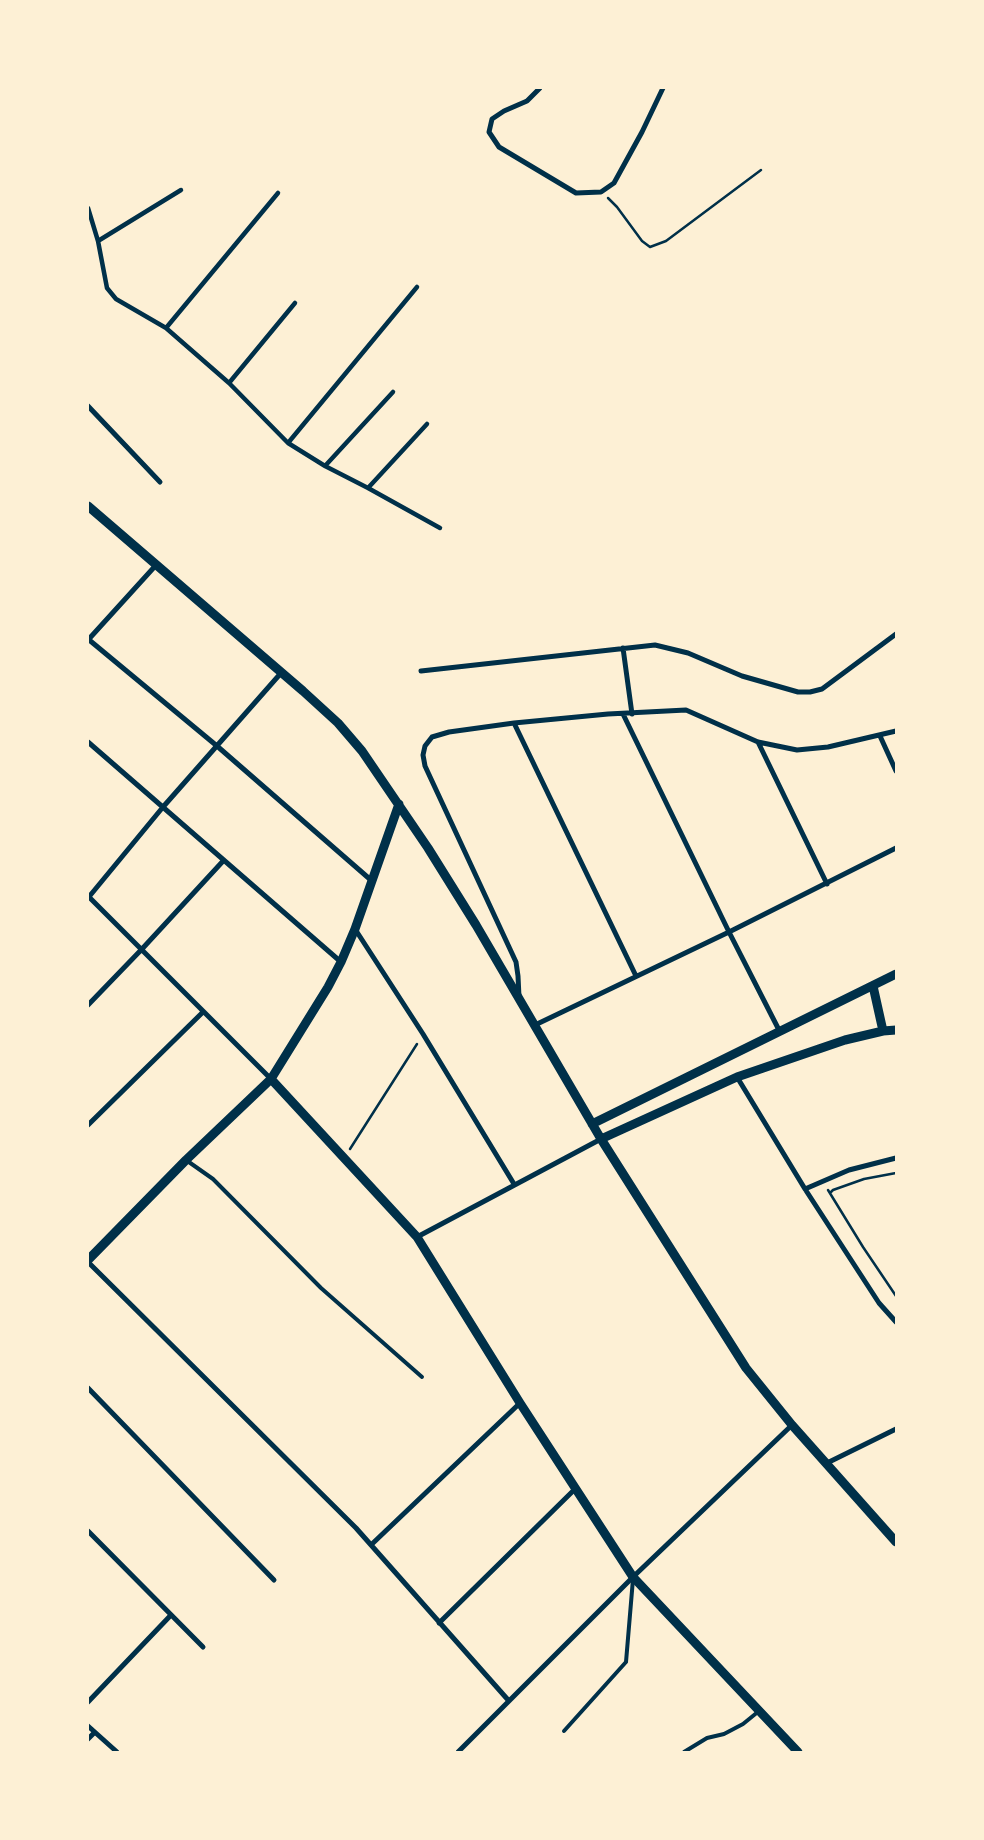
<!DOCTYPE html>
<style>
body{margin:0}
#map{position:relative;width:984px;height:1840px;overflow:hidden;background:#fdf0d5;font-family:"Alegreya Sans",sans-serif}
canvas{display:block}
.frame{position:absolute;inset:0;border:89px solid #fdf0d5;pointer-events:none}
</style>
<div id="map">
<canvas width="984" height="1840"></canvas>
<div class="frame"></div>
</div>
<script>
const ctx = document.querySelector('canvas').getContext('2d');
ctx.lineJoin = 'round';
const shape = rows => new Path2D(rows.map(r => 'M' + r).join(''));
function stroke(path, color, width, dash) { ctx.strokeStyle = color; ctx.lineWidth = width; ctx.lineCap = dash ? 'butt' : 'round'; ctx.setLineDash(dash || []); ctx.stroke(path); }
stroke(shape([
 [608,198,617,207,642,241,650,247,666,241,761,170],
 [350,1149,417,1044],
 [828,1190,863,1247,896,1296],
 [830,1193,833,1190,864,1179,896,1173]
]), '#003049', 2.5);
stroke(shape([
 [186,1160,213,1179,321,1288,422,1377],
 [564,1731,626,1662,633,1579],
 [684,1752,707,1738,724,1734,743,1724,759,1711]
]), '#003049', 4);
stroke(shape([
 [88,208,98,241,107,288,116,299,166,328,229,383,288,443,325,466,368,488,427,424],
 [98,241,181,190],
 [166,328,278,193],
 [229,383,295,303],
 [288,443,417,287],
 [325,466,393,392],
 [368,488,440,528]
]), '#003049', 4.5);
stroke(shape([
 [540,88,527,101,504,111,492,119,489,132,499,147,576,193,601,192,614,183,642,132,663,88],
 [88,406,160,482],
 [88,639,217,746,372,881],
 [88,640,157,564],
 [623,648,632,714],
 [421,671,655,645,688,653,742,676,798,692,810,692,822,689,896,634],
 [623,714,729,932,780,1032],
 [514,723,636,976],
 [880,736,896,771],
 [88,742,341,962],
 [758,742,827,884],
 [88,896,271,1079],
 [88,898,163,807,281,673],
 [355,929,423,1034,514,1184],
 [519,997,518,976,516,962,425,766,423,755,425,746,432,737,449,732,514,723,608,714,686,710,758,742,797,750,828,747,896,731],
 [88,1005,142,949,224,860],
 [535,1025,729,932,896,848],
 [737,1077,805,1189,879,1303,896,1322],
 [88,1125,203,1012],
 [805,1189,849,1170,896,1158],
 [417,1237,601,1139],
 [88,1262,356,1528,509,1701],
 [88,1388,274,1580],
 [827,1463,896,1429],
 [88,1531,203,1647],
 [372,1544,520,1403],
 [439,1623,575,1489],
 [88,1702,171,1615],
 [88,1726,117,1752],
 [88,1739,94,1733],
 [458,1752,633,1577,792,1425]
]), '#003049', 5);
stroke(shape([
 [88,506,303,691,338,723,362,751,428,848,476,925,601,1139,746,1368,792,1425,896,1542],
 [873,986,883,1031],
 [271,1079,417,1237,520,1403,633,1577,798,1752],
 [592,1124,896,974],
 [601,1139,737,1077,845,1040,883,1031,896,1030],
 [88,1260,186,1160,271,1079,328,987,341,962,355,929,399,804]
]), '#003049', 9);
</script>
